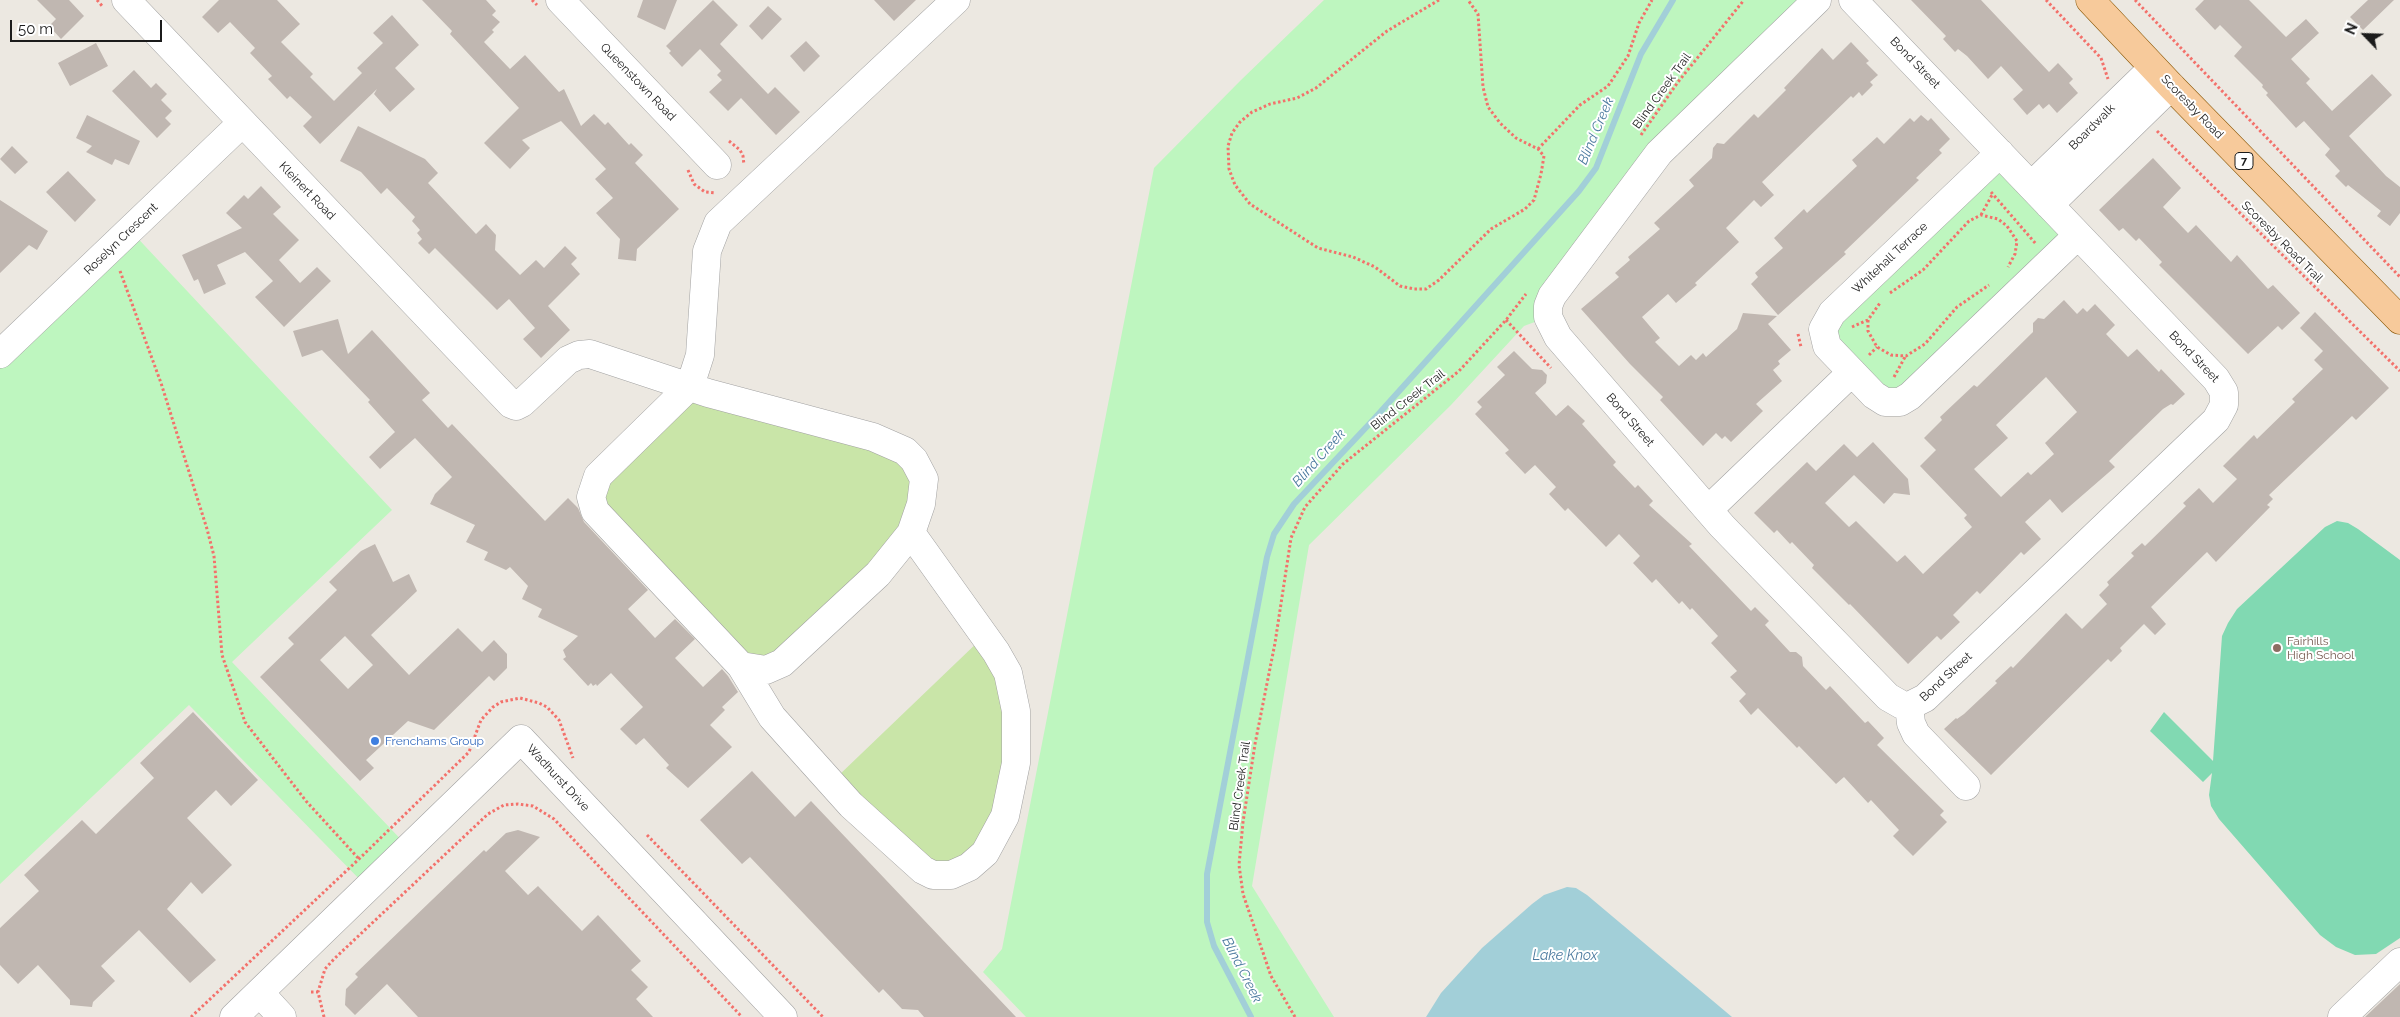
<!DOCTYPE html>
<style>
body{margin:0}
#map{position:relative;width:2400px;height:1017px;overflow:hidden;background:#ece8e1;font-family:Raleway,sans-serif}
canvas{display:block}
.north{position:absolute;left:2340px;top:10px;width:50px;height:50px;-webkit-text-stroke:4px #fff;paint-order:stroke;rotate:294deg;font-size:14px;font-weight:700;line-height:20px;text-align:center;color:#1b1b1b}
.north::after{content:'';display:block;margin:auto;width:18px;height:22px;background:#1b1b1b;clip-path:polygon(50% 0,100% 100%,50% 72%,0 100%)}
.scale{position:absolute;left:10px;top:20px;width:152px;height:22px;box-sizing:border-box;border:2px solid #1b1b1b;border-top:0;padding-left:6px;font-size:15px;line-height:18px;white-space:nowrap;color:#1b1b1b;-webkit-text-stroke:4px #fff;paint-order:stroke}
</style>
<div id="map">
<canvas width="2400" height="1017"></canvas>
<div class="north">N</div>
<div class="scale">50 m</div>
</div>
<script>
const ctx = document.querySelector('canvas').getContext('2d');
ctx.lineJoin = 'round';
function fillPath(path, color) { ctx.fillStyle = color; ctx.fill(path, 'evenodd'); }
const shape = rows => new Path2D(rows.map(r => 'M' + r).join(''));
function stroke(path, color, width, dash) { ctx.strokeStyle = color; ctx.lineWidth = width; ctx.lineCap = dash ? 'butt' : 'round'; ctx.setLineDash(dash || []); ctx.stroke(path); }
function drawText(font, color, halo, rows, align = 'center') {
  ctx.font = font + ' Raleway,sans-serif'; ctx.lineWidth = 4; ctx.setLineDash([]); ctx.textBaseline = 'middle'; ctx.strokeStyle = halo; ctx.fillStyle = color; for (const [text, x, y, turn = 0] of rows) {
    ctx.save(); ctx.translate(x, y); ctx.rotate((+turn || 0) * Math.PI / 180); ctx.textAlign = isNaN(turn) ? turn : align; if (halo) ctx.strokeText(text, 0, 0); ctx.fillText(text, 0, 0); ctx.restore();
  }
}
fillPath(shape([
 [689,394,885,446,917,478,903,535,781,659,746,659,605,512,602,484],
 [982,638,999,666,1011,751,980,851,936,871,837,777]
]), '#c9e5a8');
fillPath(shape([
 [1324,0,1817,0,1671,140,1548,317,1524,326,1451,405,1309,545,1252,886,1334,1017,1026,1017,983,972,1002,949,1154,168,1241,80],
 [2000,153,2077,236,1900,402,1823,335],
 [130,230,392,510,232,662,410,849,368,888,189,705,0,884,0,354]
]), '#bef6bf');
fillPath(shape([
 [2337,521,2348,523,2358,529,2400,560,2400,938,2376,954,2355,955,2336,947,2320,935,2219,819,2211,806,2209,795,2212,773,2203,782,2150,731,2164,712,2213,761,2222,636,2228,623,2237,609,2325,527]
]), '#81d9b2');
fillPath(shape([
 [1567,887,1576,888,1587,895,1732,1017,1426,1017,1441,993,1482,948,1532,904,1544,895]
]), '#a2cfd8');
stroke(shape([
 [1251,1017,1214,946,1207,922,1207,874,1267,557,1274,534,1294,504,1374,419,1579,191,1596,168,1641,54,1673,0]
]), '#a2cfd8', 6);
fillPath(shape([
 [37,0,69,0,84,16,61,39,49,26,56,19],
 [219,0,277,0,300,24,281,42,313,74,310,77,334,101,362,73,357,68,383,43,373,33,392,15,419,45,395,68,415,89,390,112,374,94,377,89,320,144,303,126,312,117,290,96,287,99,268,79,272,76,250,53,255,48,230,22,218,33,202,17],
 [422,0,486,0,496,11,492,15,500,22,492,30,494,32,484,42,510,69,525,55,559,92,564,89,581,126,594,114,605,125,608,122,629,145,631,143,643,155,635,163,679,209,637,249,636,261,618,259,620,239,596,213,613,198,595,179,606,169,561,121,522,140,530,148,510,169,484,143,519,108,450,34,452,31],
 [643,0,677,0,665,30,637,17],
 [713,0,738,25,720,44,768,94,775,87,800,112,776,135,741,98,728,111,709,92,722,80,717,75,721,71,700,49,682,67,669,53,671,51,666,46],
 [874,0,916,0,894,21],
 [1911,0,1981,0,2049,72,2058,63,2073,79,2069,83,2078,93,2057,113,2049,104,2043,109,2039,104,2027,115,2013,99,2023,90,2001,66,1988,79,1967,56,1958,49,1955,52,1943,39,1946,36],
 [2204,0,2249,0,2286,37,2306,19,2319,33,2291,59,2310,79,2306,83,2332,111,2372,74,2392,95,2349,136,2386,176,2400,187,2400,213,2390,226,2377,216,2381,211,2348,185,2346,187,2335,176,2340,171,2325,155,2330,149,2304,121,2296,128,2266,95,2268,93,2262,87,2263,85,2234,56,2242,47,2220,25,2215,30,2195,9],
 [2368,0,2394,0,2363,30,2350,17],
 [768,6,782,19,762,40,749,26],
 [806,41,820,56,804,72,790,56],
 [1851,42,1869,61,1866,63,1878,75,1870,82,1873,85,1862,96,1859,92,1853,98,1851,96,1762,182,1774,195,1761,207,1754,200,1726,228,1739,242,1695,283,1697,285,1676,303,1668,294,1642,317,1660,338,1655,342,1679,366,1691,355,1696,360,1703,353,1706,357,1737,329,1743,313,1777,316,1768,324,1791,350,1778,361,1780,364,1773,370,1782,381,1756,404,1763,411,1731,442,1725,436,1722,439,1716,433,1703,446,1660,400,1663,397,1630,364,1581,309,1619,277,1615,273,1630,260,1628,257,1660,229,1654,223,1694,186,1689,180,1712,158,1713,148,1717,143,1724,144,1754,114,1758,118,1786,90,1784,88,1822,48,1833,60],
 [96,43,108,66,70,86,58,63],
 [134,70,151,88,156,83,167,94,161,100,172,111,165,118,171,124,157,138,112,91],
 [87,115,140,141,129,165,115,159,112,165,86,152,92,146,76,138],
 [1921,115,1928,121,1931,118,1950,139,1939,150,1942,153,1916,178,1919,180,1844,252,1846,254,1778,315,1751,284,1758,277,1755,273,1783,248,1774,238,1804,209,1807,213,1857,166,1852,160,1877,137,1884,144,1910,118,1914,122],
 [358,126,425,159,438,173,428,183,476,234,486,224,496,235,495,250,520,275,536,260,544,268,565,246,577,258,571,264,580,274,548,306,570,330,541,358,523,339,535,328,509,299,497,310,435,248,429,254,418,243,422,239,417,233,420,230,412,221,415,217,387,188,381,194,361,172,340,161],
 [12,146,28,162,15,174,0,159],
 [2153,158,2181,188,2163,207,2188,233,2196,225,2231,262,2237,255,2268,289,2273,285,2300,313,2282,330,2278,326,2248,354,2159,265,2162,262,2139,238,2136,241,2123,228,2119,231,2099,210],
 [68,171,96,200,75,222,46,192],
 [261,186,281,207,273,214,299,240,279,260,300,283,317,267,331,281,284,327,255,297,273,281,245,252,217,265,226,284,204,294,198,279,194,281,182,255,242,228,226,213,244,195,248,199],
 [0,200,48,231,37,250,29,245,0,273],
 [2064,300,2077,314,2083,308,2087,312,2095,304,2115,325,2106,334,2128,357,2137,349,2159,372,2161,369,2185,394,2173,405,2171,404,2163,409,2109,461,2115,467,2062,513,2050,499,2025,522,2041,539,2024,555,2021,552,1980,594,1977,591,1953,615,1960,622,1941,640,1937,636,1908,664,1850,604,1849,605,1812,568,1814,565,1792,542,1790,544,1777,530,1774,533,1754,513,1807,462,1816,471,1844,444,1857,457,1873,442,1908,479,1910,495,1894,493,1884,504,1854,475,1825,503,1849,527,1856,521,1897,562,1905,555,1923,574,1972,527,1964,518,1967,515,1920,466,1936,450,1924,438,1942,420,1940,417,1974,385,1977,387,2033,332,2033,323,2038,318,2044,319],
 [2046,377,2077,412,2045,443,2054,454,2031,475,2028,472,2001,497,1974,469,2008,438,1996,425],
 [2315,312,2389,388,2356,420,2352,416,2269,495,2273,499,2267,505,2270,507,2216,562,2207,552,2151,607,2166,624,2155,635,2144,624,2120,648,2122,651,2111,662,2108,659,1991,775,1944,729,1956,718,1957,719,1964,714,1997,683,1995,681,2011,666,2013,668,2066,613,2082,629,2107,604,2099,595,2109,585,2107,582,2134,556,2131,553,2142,543,2145,546,2186,506,2183,503,2199,488,2213,503,2237,479,2223,466,2254,435,2257,439,2295,402,2292,399,2323,369,2314,360,2323,351,2300,328],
 [338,319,348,354,372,330,430,393,422,400,448,428,452,424,545,521,568,498,578,508,584,522,648,590,628,609,655,638,675,619,695,639,675,658,703,687,722,669,728,676,738,692,722,707,725,710,710,725,732,747,688,788,666,768,669,765,644,738,636,745,620,729,643,707,611,673,597,686,596,684,593,686,591,683,588,686,563,659,566,657,563,650,578,636,538,617,542,609,522,599,528,586,510,567,506,570,484,560,488,552,466,542,475,525,430,504,435,494,452,477,415,438,380,469,369,457,395,432,368,402,370,400,322,350,302,357,293,331],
 [1514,351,1532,369,1542,370,1547,375,1546,383,1535,393,1556,416,1568,405,1585,421,1582,424,1616,462,1613,465,1635,488,1638,485,1653,501,1649,505,1692,544,1689,546,1751,611,1755,607,1769,621,1765,625,1790,652,1796,652,1802,657,1803,666,1826,690,1830,686,1865,723,1868,721,1884,738,1877,745,1944,811,1940,815,1947,822,1913,856,1893,836,1899,830,1871,800,1868,803,1844,777,1836,784,1799,746,1797,748,1758,708,1751,715,1739,701,1746,694,1730,677,1737,671,1711,643,1718,636,1692,608,1690,610,1682,601,1679,604,1656,579,1652,583,1633,563,1640,556,1619,534,1606,547,1568,508,1565,511,1549,494,1556,487,1535,465,1525,474,1505,453,1509,450,1475,414,1482,407,1477,402,1505,375,1497,367],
 [375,544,393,582,409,574,417,591,371,635,409,675,458,628,482,652,494,640,507,654,507,668,494,681,489,676,434,730,408,721,366,760,374,768,360,781,260,677,294,644,288,638,337,590,329,582,361,551],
 [345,636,373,665,348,689,320,660],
 [193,712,258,780,231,806,216,790,187,818,232,865,202,894,191,882,167,909,216,960,190,983,139,930,101,966,115,981,93,1002,92,1007,70,1005,70,1000,38,965,18,984,0,965,0,928,39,891,24,875,82,820,96,834,154,778,140,763],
 [752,771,795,817,811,801,1016,1017,924,1017,918,1010,902,1009,883,989,879,993,750,857,742,864,700,820],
 [518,830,540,837,505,871,528,895,538,886,582,931,598,915,641,961,631,970,648,987,636,999,653,1017,418,1017,387,984,355,1015,345,1005,346,989,358,977,355,974,484,850,486,852,506,833],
 [2400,984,2400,1017,2365,1017]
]), '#c0b7b1');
const minor = shape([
 [126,0,511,404,516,406,522,403,568,360,579,355,590,354,708,393,873,437,905,451,914,460,924,479,921,504,911,533,878,574,782,663,766,670,741,666],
 [560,0,717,165],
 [1817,0,1659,153,1552,296,1548,306,1548,317,1558,337,1722,526,1888,697,1902,705,1909,706,1925,698,2216,420,2224,405,2224,392,2216,379,1853,0],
 [2000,153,1832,313,1823,329,1827,346,1874,395,1885,402,1900,402,1910,396,2077,236],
 [2031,186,2153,68],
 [2049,205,2171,86],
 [0,354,242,123],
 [1708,510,1852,372],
 [911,533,996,652,1008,673,1016,711,1016,763,1005,816,985,853,969,867,951,875,933,875,923,870,851,805,772,717,741,666,595,511,591,497,598,476,690,386,700,355,707,251,718,223,956,0],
 [1909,706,1911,723,1916,734,1966,786],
 [260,993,282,1017],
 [234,1017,521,739,783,1017],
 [2342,1017,2400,962]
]);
const major = shape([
 [2090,0,2171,86,2400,320]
]);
stroke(minor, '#a2a2a2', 29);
stroke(major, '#8b5807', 29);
stroke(shape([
 [97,0,103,7],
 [532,0,537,5],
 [1439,0,1387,31,1316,88,1297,98,1270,104,1252,112,1240,122,1232,133,1228,146,1229,169,1235,185,1250,204,1318,248,1353,257,1375,267,1400,286,1414,289,1426,289,1439,280,1491,229,1525,209,1534,200,1541,174,1544,156,1538,149,1516,138,1500,123,1488,107,1483,87,1478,14,1468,0],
 [2046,0,2101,58,2108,79],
 [2135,0,2400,277],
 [2157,131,2400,371],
 [1641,135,1678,82,1744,0],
 [729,141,740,150,743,156,744,165],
 [1538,149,1580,105,1608,86,1628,56,1639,23,1652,0],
 [688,170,694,184,705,192,715,193],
 [1991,192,2036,244],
 [1981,215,1992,195],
 [120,271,161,383,207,529,214,556,222,655,245,722,306,801,359,859],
 [1890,293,1923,270,1969,221,1981,215,1998,219,2007,226,2017,241,2015,254,2008,267],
 [1506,320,1551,368],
 [1868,320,1868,331,1877,347,1891,355,1906,356,1925,344,1957,307,1989,285],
 [1852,327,1868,320,1880,303],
 [1798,334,1801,347],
 [1869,355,1877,347],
 [1894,377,1905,357],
 [647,835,823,1017],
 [311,992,318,992],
 [191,1017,359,859,469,752,481,720,493,707,501,702,520,698,539,703,547,707,559,720,573,758],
 [324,1017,318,992,325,969,334,959,488,814,504,805,518,804,533,806,554,819,742,1017],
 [1295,1017,1271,976,1243,894,1239,865,1243,822,1255,744,1275,643,1291,538,1305,507,1343,464,1459,371,1506,320,1526,294]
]), '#f3716b', 3, [2.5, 2.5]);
stroke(minor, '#fff', 28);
stroke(major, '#f7ca9b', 28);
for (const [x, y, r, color] of [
 [2277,648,5,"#8d6e63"],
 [375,741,5,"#3f7fe0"]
]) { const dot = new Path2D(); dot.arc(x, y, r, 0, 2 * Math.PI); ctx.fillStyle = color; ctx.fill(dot); stroke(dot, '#fff', 2); }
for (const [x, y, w] of [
 [2244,161,18]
]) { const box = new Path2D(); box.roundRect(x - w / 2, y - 8.5, w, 17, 4); ctx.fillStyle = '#fff'; ctx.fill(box); stroke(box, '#1b1b1b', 1); }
drawText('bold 11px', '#1b1b1b', null, [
 ["7",2244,161]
]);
drawText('12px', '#1b1b1b', '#fff', [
 ["Bond Street",1915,63,46],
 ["Queenstown Road",638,82,46],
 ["Blind Creek Trail",1662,91,-54],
 ["Scoresby Road",2192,107,46],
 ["Boardwalk",2092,127,-45],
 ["Kleinert Road",307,191,46],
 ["Roselyn Crescent",121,239,-44],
 ["Scoresby Road Trail",2282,242,45],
 ["Whitehall Terrace",1890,258,-43],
 ["Bond Street",2194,357,46],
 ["Blind Creek Trail",1408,400,-38],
 ["Bond Street",1630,420,49],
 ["Bond Street",1946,677,-43],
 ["Wadhurst Drive",558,778,47],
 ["Blind Creek Trail",1240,786,-82]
]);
drawText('12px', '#785e54', '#fff', [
 ["Fairhills",2287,641],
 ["High School",2287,655]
], 'left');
drawText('12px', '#366cbe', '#fff', [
 ["Frenchams Group",385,741]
], 'left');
drawText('italic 14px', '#4a799e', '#fff', [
 ["Blind Creek",1596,131,-67],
 ["Blind Creek",1319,458,-48],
 ["Lake Knox",1565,956],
 ["Blind Creek",1242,970,63]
]);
</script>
